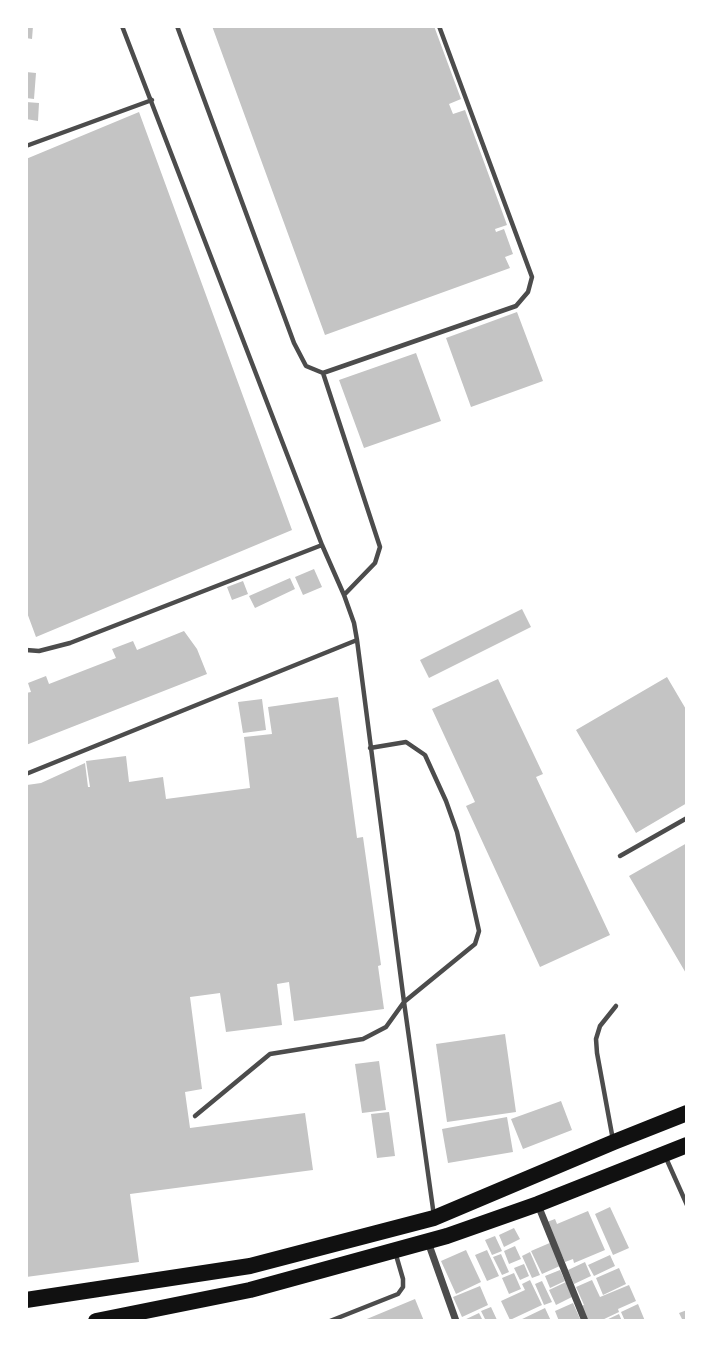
<!DOCTYPE html>
<style>
body{margin:0}
#map{position:relative;width:713px;height:1347px;overflow:hidden;background:#fff;font-family:Jost,sans-serif}
canvas{display:block}
.frame{position:absolute;inset:0;border:28px solid #fff;pointer-events:none}
</style>
<div id="map">
<canvas width="713" height="1347"></canvas>
<div class="frame"></div>
</div>
<script>
const ctx = document.querySelector('canvas').getContext('2d');
ctx.lineJoin = 'round';
function fillPath(path, color) { ctx.fillStyle = color; ctx.fill(path, 'evenodd'); }
const shape = rows => new Path2D(rows.map(r => 'M' + r).join(''));
function stroke(path, color, width, dash) { ctx.strokeStyle = color; ctx.lineWidth = width; ctx.lineCap = dash ? 'butt' : 'round'; ctx.setLineDash(dash || []); ctx.stroke(path); }
fillPath(shape([
 [26,26,33,26,32,39,26,38],
 [212,26,434,26,461,99,449,104,453,114,465,110,507,225,495,229,496,232,504,229,513,254,505,257,510,268,325,335],
 [26,72,36,73,34,99,26,98],
 [26,102,39,103,38,121,26,119],
 [139,112,292,530,36,637,26,610,26,159],
 [517,312,543,381,471,407,446,338],
 [416,353,441,421,364,448,339,380],
 [314,569,322,587,303,595,295,577],
 [290,578,295,589,255,608,249,596],
 [243,581,248,594,232,600,227,587],
 [522,609,531,627,429,678,420,660],
 [184,631,197,649,207,674,26,745,26,693,31,692,28,683,46,676,49,684,116,658,112,649,133,641,137,650],
 [667,677,687,711,687,803,636,833,576,730],
 [498,679,543,774,536,777,610,935,540,967,466,806,475,802,432,709],
 [338,697,357,838,363,837,381,965,378,966,384,1009,294,1021,289,982,277,984,282,1025,226,1032,220,993,190,997,202,1089,185,1092,190,1128,305,1113,313,1170,130,1194,139,1262,26,1277,26,795,28,795,27,785,41,783,85,763,88,787,90,787,86,761,126,756,129,782,163,777,166,799,250,788,244,737,272,734,268,707],
 [262,699,266,730,243,733,238,702],
 [687,843,687,975,629,876],
 [505,1034,516,1112,447,1122,436,1044],
 [379,1061,386,1110,362,1113,355,1064],
 [561,1101,572,1130,523,1149,511,1119],
 [389,1112,395,1156,377,1158,371,1114],
 [507,1117,513,1152,448,1163,442,1129],
 [610,1207,629,1248,613,1255,595,1214],
 [588,1211,605,1250,574,1263,573,1259,565,1262,547,1222,555,1219,557,1224],
 [514,1228,520,1239,504,1247,499,1235],
 [495,1236,502,1251,492,1255,485,1240],
 [552,1242,562,1265,542,1274,531,1251],
 [515,1246,521,1259,509,1264,504,1251],
 [466,1250,481,1282,456,1294,441,1261],
 [487,1250,499,1276,487,1281,475,1255],
 [530,1252,540,1275,532,1278,522,1256],
 [501,1254,509,1272,502,1275,493,1257],
 [610,1255,615,1266,594,1276,588,1265],
 [585,1262,591,1276,574,1284,568,1270],
 [524,1264,529,1276,520,1280,514,1268],
 [619,1268,626,1284,603,1295,596,1278],
 [560,1270,565,1281,550,1288,545,1276],
 [514,1273,521,1289,509,1294,502,1278],
 [530,1280,542,1305,510,1320,501,1301,525,1290,522,1284],
 [592,1280,600,1297,629,1285,636,1301,618,1309,619,1312,600,1321,587,1321,581,1306,584,1305,576,1287],
 [542,1281,552,1302,544,1305,535,1284],
 [566,1282,572,1297,556,1305,549,1290],
 [480,1286,488,1305,462,1317,453,1297],
 [415,1299,424,1321,362,1321],
 [573,1303,581,1321,559,1321,555,1311],
 [638,1304,645,1321,625,1321,621,1312],
 [491,1307,497,1320,486,1321,481,1311],
 [545,1308,551,1321,518,1321],
 [687,1310,687,1321,683,1321,679,1313],
 [479,1313,483,1321,462,1321],
 [619,1314,622,1321,604,1321]
]), '#c4c4c4');
stroke(shape([
 [122,26,322,545,344,595,354,623,357,640,404,1002,434,1216],
 [177,26,294,343,306,366,323,373,516,306,528,292,532,277,439,26],
 [26,146,152,100],
 [323,373,380,547,375,563,344,595],
 [26,650,39,651,70,643,322,545],
 [26,774,357,640],
 [620,856,687,818],
 [195,1116,270,1054,363,1039,386,1027,404,1002,475,944,479,931,457,832,446,801,425,755,406,742,370,748],
 [613,1140,597,1053,596,1039,600,1026,616,1006],
 [666,1158,687,1205],
 [330,1321,398,1294,403,1287,403,1279,396,1255]
]), '#4c4c4c', 4.5);
stroke(shape([
 [538,1205,585,1321],
 [428,1242,456,1321]
]), '#4c4c4c', 7);
stroke(shape([
 [26,1300,250,1266,434,1218,614,1142,687,1113],
 [96,1321,250,1290,447,1236,538,1204,687,1145]
]), '#111', 16);
</script>
